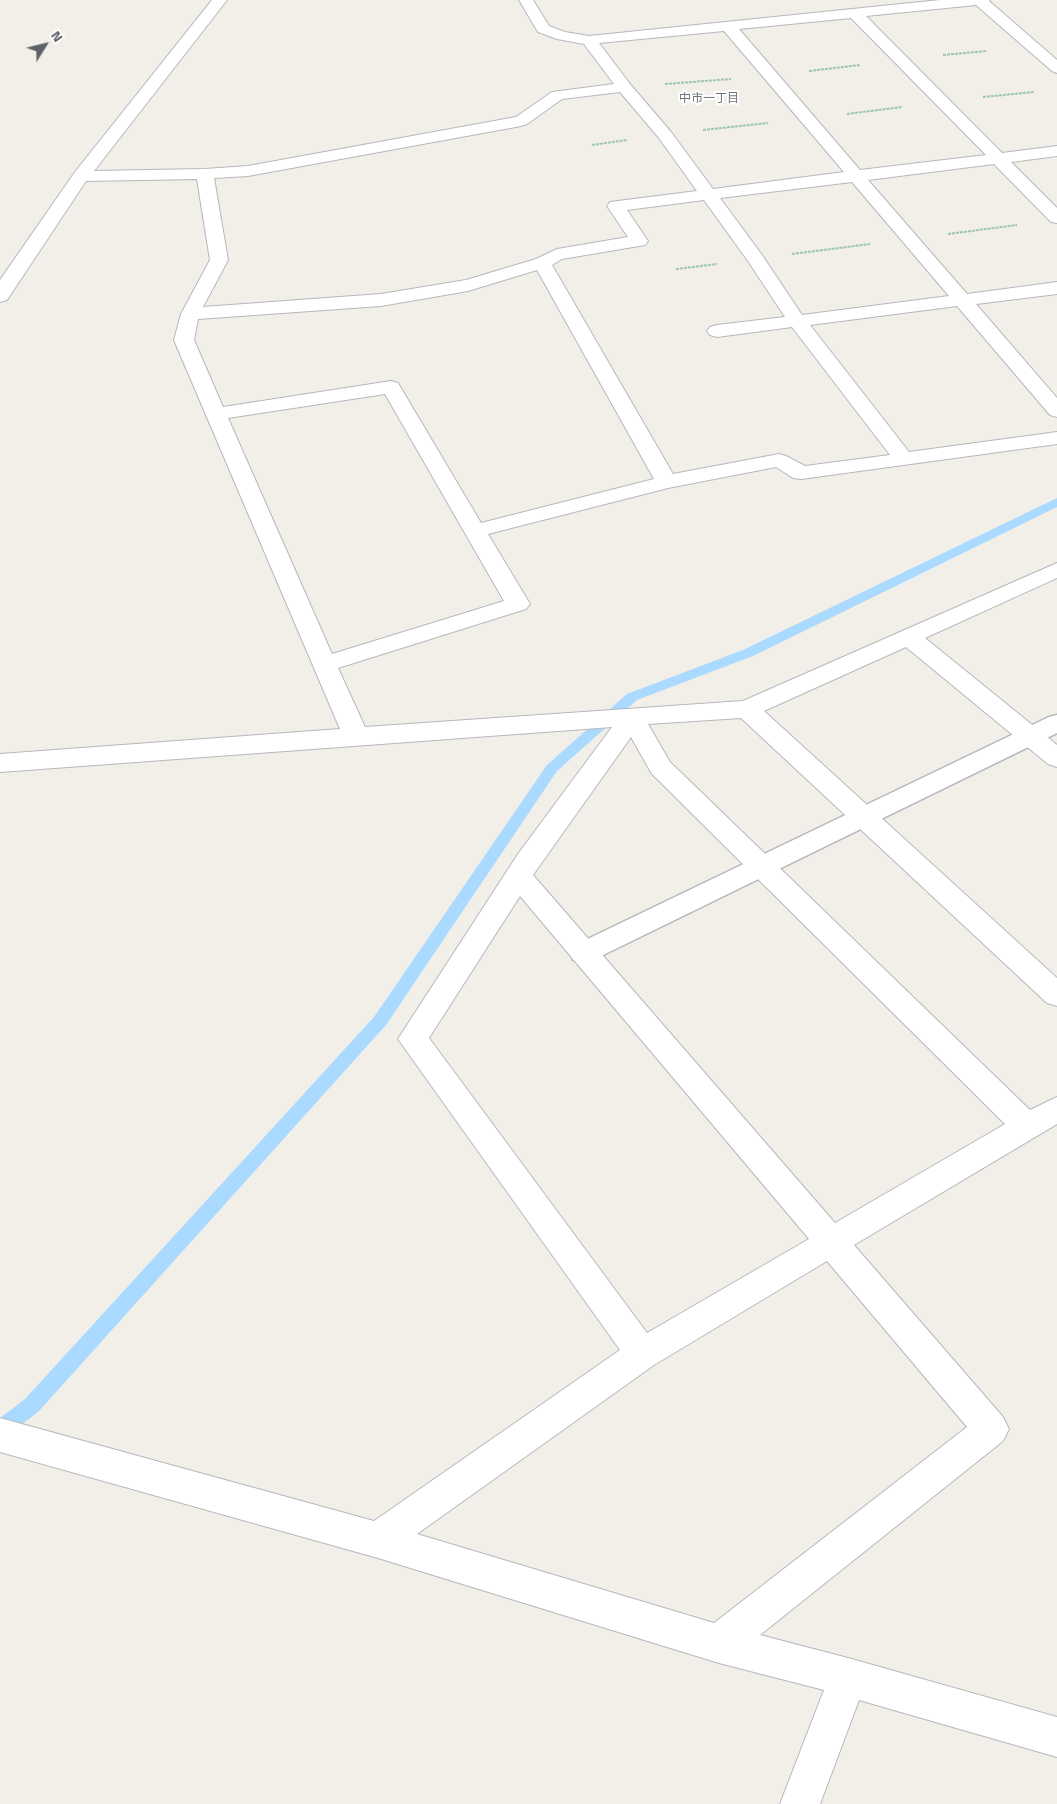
<!DOCTYPE html>
<meta charset="utf-8">
<style>
body{margin:0}
#map{position:relative;width:1057px;height:1804px;overflow:hidden;background:#f1efe8;font-family:"Titillium Web",sans-serif}
canvas{display:block}
.north{position:absolute;left:20px;top:20px;width:50px;height:50px;-webkit-text-stroke:4px #fff;paint-order:stroke;rotate:54deg;font-size:14px;font-weight:700;line-height:20px;text-align:center;color:#5f6368}
.north::after{content:'';display:block;margin:auto;width:18px;height:22px;background:#5f6368;clip-path:polygon(50% 0,100% 100%,50% 72%,0 100%)}
</style>
<div id="map">
<canvas width="1057" height="1804"></canvas>
<div class="north">N</div>
</div>
<script>
const ctx = document.querySelector('canvas').getContext('2d');
ctx.lineJoin = 'round';
const shape = rows => new Path2D(rows.map(r => 'M' + r).join(''));
function fillPath(path, color) { ctx.fillStyle = color; ctx.fill(path, 'evenodd'); }
function stroke(path, color, width, dash) { ctx.strokeStyle = color; ctx.lineWidth = width; ctx.lineCap = dash ? 'butt' : 'round'; ctx.setLineDash(dash || []); ctx.stroke(path); }
function drawText(font, color, halo, rows, align = 'center') {
  ctx.font = font + ' "Titillium Web","Noto Sans JP",sans-serif'; ctx.lineWidth = 4; ctx.setLineDash([]); ctx.textBaseline = 'middle'; ctx.strokeStyle = halo; ctx.fillStyle = color; for (const [text, x, y, turn = 0] of rows) {
    ctx.save(); ctx.translate(x, y); ctx.rotate((+turn || 0) * Math.PI / 180); ctx.textAlign = isNaN(turn) ? turn : align; if (halo) ctx.strokeText(text, 0, 0); ctx.fillText(text, 0, 0); ctx.restore();
  }
}
fillPath(shape([
 [1057,498,1057,507,753,656,637,700,557,771,386,1025,39,1411,7,1436,0,1439,0,1418,25,1399,374,1017,547,765,627,694,743,650,1057,498]
]), '#aadaff');
const service = shape([
 [1057,715,1057,733,593,960,583,963,573,960,570,953,573,946,1049,717,1057,715]
]);
const minor = shape([
 [212,0,227,0,94,171,205,169,248,166,516,117,552,92,614,84,584,44,557,39,538,32,519,0,533,0,549,26,565,32,589,36,940,0,990,0,989,1,1057,60,1057,73,1052,71,976,5,866,16,1002,153,1057,146,1057,156,1011,162,1057,208,1057,223,1051,222,994,164,868,180,967,294,1057,282,1057,294,976,304,1057,398,1057,417,1050,415,957,306,810,325,909,452,1057,432,1057,444,801,479,793,478,776,467,668,488,488,534,530,604,526,609,338,668,365,727,743,701,1057,563,1057,578,925,638,1057,745,1057,767,1048,764,906,647,764,711,1057,978,1057,1006,1047,1003,741,718,648,724,670,762,1030,1110,1057,1097,1057,1124,854,1245,1003,1417,1009,1429,1003,1441,760,1635,848,1658,1057,1717,1057,1757,859,1700,820,1804,780,1804,824,1690,719,1663,378,1558,0,1452,0,1418,374,1521,620,1350,398,1039,518,854,612,727,0,772,0,754,340,729,174,340,181,314,210,260,197,179,86,181,7,300,0,302,0,280,75,172,212,0],
 [851,18,986,155,860,170,739,29,851,18],
 [724,31,844,172,713,189,671,132,630,84,599,43,724,31],
 [620,92,659,138,697,191,610,202,607,206,628,237,557,249,536,259,466,280,381,294,203,307,228,260,214,178,248,176,521,126,527,124,562,99,620,92],
 [852,182,949,296,802,315,762,255,720,198,852,182],
 [704,200,748,261,785,317,717,325,710,327,707,331,710,335,717,337,792,327,890,455,805,466,786,456,779,454,673,474,552,265,562,259,645,245,648,241,627,210,704,200],
 [537,270,654,479,481,523,398,383,391,381,223,407,194,340,198,319,381,306,468,291,537,270],
 [385,394,504,601,332,654,228,418,385,394],
 [631,737,652,774,1005,1124,835,1223,533,875,631,737],
 [520,896,809,1239,647,1333,429,1038,520,896],
 [827,1261,967,1427,714,1623,417,1534,654,1365,827,1261]
]);
stroke(service, '#b5b8bc', 3);
stroke(minor, '#b5b8bc', 2);
stroke(shape([
 [943,55,987,51],
 [809,71,860,65],
 [665,84,731,79],
 [983,97,1034,92],
 [847,114,902,107],
 [703,130,768,123],
 [592,145,627,140],
 [948,234,1017,225],
 [792,254,870,244],
 [676,269,717,264]
]), '#9cc7a9', 2, [3, 1]);
fillPath(service, '#fff');
fillPath(minor, '#fff');
drawText('12px', '#70757a', '#fff', [
 ["中市一丁目",709,99]
]);
</script>
